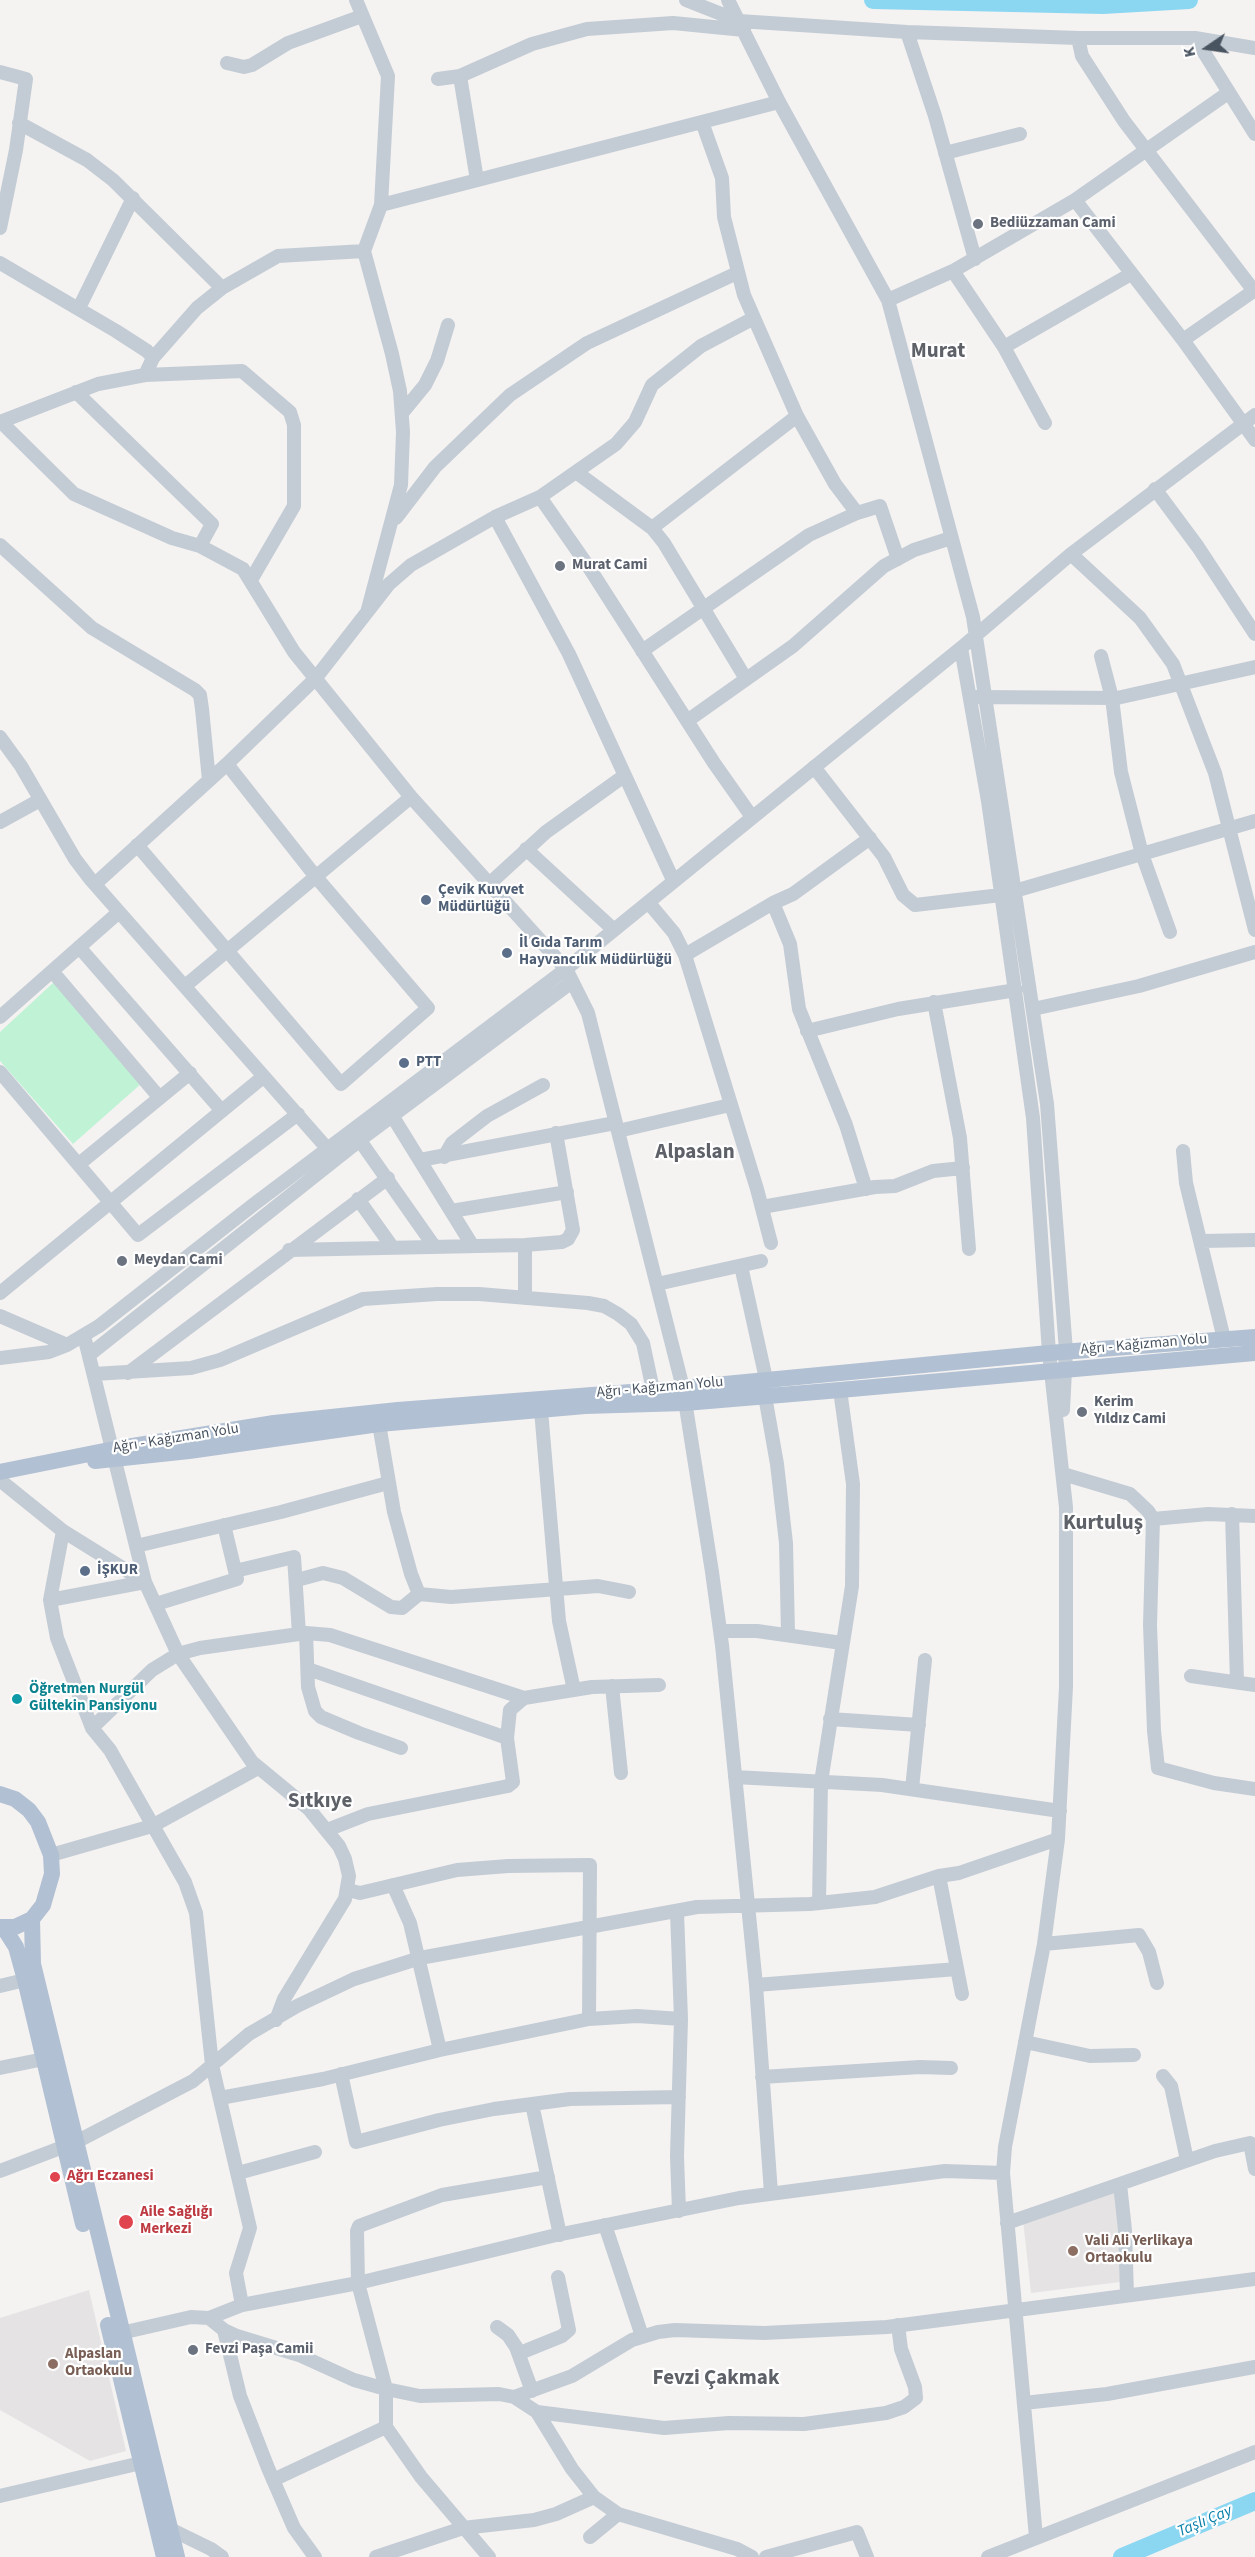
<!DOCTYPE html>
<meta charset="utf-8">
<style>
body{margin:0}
#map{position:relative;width:1255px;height:2557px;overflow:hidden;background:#f5f2f2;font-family:"Source Sans 3",sans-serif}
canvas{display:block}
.north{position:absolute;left:1177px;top:18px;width:60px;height:60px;-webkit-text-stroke:4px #fff;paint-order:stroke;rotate:257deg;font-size:16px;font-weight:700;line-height:24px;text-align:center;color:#495461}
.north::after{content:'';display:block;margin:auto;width:21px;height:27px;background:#495461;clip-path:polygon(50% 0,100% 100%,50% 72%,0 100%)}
</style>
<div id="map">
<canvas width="1255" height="2557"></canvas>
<div class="north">K</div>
</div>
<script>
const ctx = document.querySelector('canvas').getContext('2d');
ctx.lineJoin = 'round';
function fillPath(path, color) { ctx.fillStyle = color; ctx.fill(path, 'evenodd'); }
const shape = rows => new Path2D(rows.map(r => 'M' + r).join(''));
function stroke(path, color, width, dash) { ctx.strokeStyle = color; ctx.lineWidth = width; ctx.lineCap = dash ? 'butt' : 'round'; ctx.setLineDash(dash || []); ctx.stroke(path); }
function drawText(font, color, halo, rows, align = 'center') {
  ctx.font = font + ' "Source Sans 3",sans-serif'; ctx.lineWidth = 4.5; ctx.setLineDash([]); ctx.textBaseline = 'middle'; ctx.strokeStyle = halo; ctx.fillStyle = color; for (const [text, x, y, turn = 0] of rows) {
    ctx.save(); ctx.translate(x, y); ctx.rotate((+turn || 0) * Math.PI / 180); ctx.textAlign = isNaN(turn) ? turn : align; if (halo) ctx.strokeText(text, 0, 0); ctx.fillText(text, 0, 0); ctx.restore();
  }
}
fillPath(shape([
 [1118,2188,1120,2282,1031,2293,1023,2220],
 [89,2290,126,2451,90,2461,0,2410,0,2318]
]), '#e6e3e4');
fillPath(shape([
 [54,982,142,1083,73,1144,0,1061,0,1032]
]), '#c0f3d6');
stroke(shape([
 [873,0,1103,5,1189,0],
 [1122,2557,1255,2501]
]), '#8bd7f2', 18);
stroke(shape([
 [356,0,388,76,381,205,364,251,392,354,400,391,403,432,401,485,368,609],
 [686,0,739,21,907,32,1078,38,1195,38,1255,48],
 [728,0,779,102,888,300,973,617,1047,1104,1066,1351,1063,1410],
 [907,32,935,116,975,259],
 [1078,38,1082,56,1124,121,1254,291],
 [1195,38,1255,134],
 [227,63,244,67,252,65,288,43,362,16],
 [0,72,26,79,16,150,0,228],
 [460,76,477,180],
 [438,79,460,76,532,44,587,29,673,23,744,30],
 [702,122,722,178,724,217,744,295,797,416,835,484,857,513],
 [19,123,87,160,113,180,222,288],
 [945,153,1020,134],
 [1075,200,1183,340,1255,440],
 [381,205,779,102],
 [0,263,116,331,147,351,153,358],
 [953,271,1004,347,1045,423],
 [888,300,953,271,1075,200,1228,93],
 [79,308,133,198],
 [1183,340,1255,290],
 [1004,347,1131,274],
 [145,375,242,371,290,412,294,425,294,506,251,580],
 [76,392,212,524,200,546,243,569,294,652,411,797,566,969,588,1013,683,1388,712,1572,722,1645,756,1985,771,2193],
 [402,413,425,385,437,361,448,325],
 [0,422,98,384,145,375,153,358,197,308,222,288,278,256,364,251],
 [1,422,74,494,172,538,200,546],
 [576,472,652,528,664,543,746,679],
 [1155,489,1198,547,1255,634],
 [540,497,590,569,714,763,752,817],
 [495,517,569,654,673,880],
 [396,518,435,467,510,395,587,343,737,273],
 [652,528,797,416],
 [0,545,92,628,195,690,200,695,202,709,209,780],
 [1071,554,1140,618,1173,664,1215,773,1255,930],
 [961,648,988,801,1033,1118,1049,1353,1066,1507,1066,1687,1058,1839,1044,1944,1005,2147,1003,2173,1036,2537],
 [642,651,809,535,857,513,880,506,898,559],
 [1101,656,1112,698,1121,772,1142,854,1170,932],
 [976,697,1117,698,1255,667],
 [687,721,793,646,884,566,914,550,951,538],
 [0,737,21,766,75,859,91,880,333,1155],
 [814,767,884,857,903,895,915,905,1001,895,1255,821],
 [0,822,40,800],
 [137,845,341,1084,428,1008,316,877,227,764],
 [526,849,614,930],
 [95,884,227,764,315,679,389,584,411,565,495,517,540,497,616,444,635,422,652,385,701,346,754,318],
 [488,885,546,832,624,776],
 [648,902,674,933,685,955,757,1189,771,1243],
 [773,903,790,944,799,1009,846,1125,866,1189],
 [79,947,222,1111],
 [685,955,773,903,793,894,870,838],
 [52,971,159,1097],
 [185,986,411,797],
 [934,1002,960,1138,969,1249],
 [1033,1009,1139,986,1255,952],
 [0,1017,119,912],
 [807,1031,898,1009,1016,990],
 [0,1072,138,1235,298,1114],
 [388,1109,472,1245],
 [618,1131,730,1105],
 [356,1135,434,1246],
 [1183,1151,1186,1183,1224,1339],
 [444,1157,452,1143,487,1116,543,1085],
 [420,1160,615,1123],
 [79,1164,190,1073],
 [358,1199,393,1248],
 [762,1207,875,1187,895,1186,933,1171,963,1168],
 [451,1211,567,1192],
 [1202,1241,1255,1240],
 [525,1245,525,1298],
 [289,1250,525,1245,562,1242,568,1239,573,1230,556,1133],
 [741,1266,766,1379],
 [657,1284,761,1261],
 [0,1293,263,1077],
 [0,1316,67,1345],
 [84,1336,145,1582,178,1654,252,1762,309,1809,339,1846,345,1859,349,1876,345,1899,284,1999,276,2020],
 [89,1355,360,1140,572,982],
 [0,1358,49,1352,67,1345,99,1326,253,1205,566,969,961,648,1071,554,1255,415],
 [128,1373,388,1178],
 [94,1374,191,1368,220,1360,363,1299,437,1294,479,1294,588,1303,604,1306,618,1314,631,1324,643,1343,653,1390],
 [765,1396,777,1464,786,1543,788,1634],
 [541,1410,559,1621,574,1690],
 [379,1424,394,1512,411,1574,419,1594],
 [1063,1474,1130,1494,1148,1511,1153,1519,1150,1625,1154,1731,1158,1768,1214,1783,1255,1789],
 [1,1481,63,1531,145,1582],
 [1232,1514,1237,1682],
 [1153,1519,1208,1514,1255,1516],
 [63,1531,50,1600,57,1638,92,1728,110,1750,185,1882,196,1913,212,2065,250,2228,236,2273,242,2305],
 [136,1546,281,1512,388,1483],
 [235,1571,294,1557,299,1634],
 [297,1580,323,1573,343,1578,391,1607,402,1608,419,1594,451,1597,598,1586,629,1592],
 [50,1600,145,1582],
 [156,1604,237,1579,224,1525],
 [720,1631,757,1631,842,1643],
 [306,1633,308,1687,315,1711,321,1717,359,1733,401,1748],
 [308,1669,507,1738],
 [1191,1676,1255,1685],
 [612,1686,621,1773],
 [830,1719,919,1725],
 [92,1728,152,1670,178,1654,200,1648,306,1633,330,1635,524,1698],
 [735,1777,882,1785,1060,1811],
 [912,1789,925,1660],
 [327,1830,368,1814,508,1786,513,1782,507,1738,510,1710,524,1698,592,1687,659,1685],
 [51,1855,152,1826,258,1768],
 [939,1876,962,1994],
 [393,1885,410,1923,440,2050],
 [348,1890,360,1893,457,1870,508,1866,590,1865,589,2019],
 [819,1903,821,1782,852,1586,853,1484,840,1390],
 [677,1912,681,2019,677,2156,679,2211],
 [1044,1944,1139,1935,1149,1952,1157,1983],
 [756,1985,957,1969],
 [0,1986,25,1980],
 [1025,2042,1090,2056,1134,2055],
 [0,2068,44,2059],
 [341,2074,356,2142,439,2120,494,2109,570,2099,679,2097],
 [1163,2076,1171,2086,1187,2160],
 [762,2077,920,2067,951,2068],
 [220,2098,323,2079,440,2050,589,2019,637,2016,681,2019],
 [532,2104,560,2235],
 [0,2171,76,2142,193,2081,249,2034,297,2006,354,1979,420,1958,697,1907,810,1904,875,1897,939,1876,959,1873,1058,1839],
 [238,2173,315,2152],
 [1120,2184,1125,2230,1127,2295],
 [1007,2223,1215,2151,1250,2143,1255,2169],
 [605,2225,642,2336],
 [209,2318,224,2330,237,2336,299,2355,354,2380,386,2389,420,2396,499,2394,514,2397,572,2376,632,2340,658,2332,675,2330,764,2333,887,2327,1255,2279],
 [497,2327,508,2335,516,2347,532,2391],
 [224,2330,240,2396,268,2468,294,2528,315,2557],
 [121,2333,191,2317,209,2318,242,2305,358,2283,552,2236,739,2198,945,2171,1003,2173],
 [520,2353,562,2336,569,2330,558,2277],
 [514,2397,537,2412,664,2428,729,2423,804,2424,886,2413,904,2407,916,2398,915,2387,901,2349,898,2325],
 [1024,2403,1107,2394,1255,2367],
 [537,2412,572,2469,594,2497,618,2514,737,2549,752,2557],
 [273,2480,386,2427],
 [0,2496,141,2463],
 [162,2530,170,2529,211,2549,222,2557],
 [590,2537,618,2514],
 [376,2557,463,2528,534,2520,556,2514,594,2497],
 [489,2557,421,2477,386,2427,386,2389,358,2283,357,2231,359,2226,442,2195,548,2177],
 [766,2557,857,2532,867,2557],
 [988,2557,1255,2452]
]), '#c3ccd4', 14);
stroke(shape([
 [95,1461,189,1451,379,1424,585,1406,685,1403,840,1390,1255,1353],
 [0,1472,114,1449,274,1423,398,1410,683,1388,1049,1353,1255,1337],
 [0,1794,15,1799,29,1810,38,1822,51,1855,52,1874,43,1905,32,1919,15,1927,0,1927],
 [32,1919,33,1964,177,2557],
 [4,1928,16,1947,25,1980,83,2224],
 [108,2325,164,2557]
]), '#b1c0d2', 16);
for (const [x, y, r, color] of [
 [978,224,6,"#6b7280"],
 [560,566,6,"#6b7280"],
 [426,900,6,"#5c6f8a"],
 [507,953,6,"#5c6f8a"],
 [404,1063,6,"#5c6f8a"],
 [122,1261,6,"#6b7280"],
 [1082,1412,6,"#6b7280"],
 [85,1571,6,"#5c6f8a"],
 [17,1699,6,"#0f9aa8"],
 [55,2177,6,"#e0444e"],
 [126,2222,8,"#e0444e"],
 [1073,2251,6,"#8d6e63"],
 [193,2350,6,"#6b7280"],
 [53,2364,6,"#8d6e63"]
]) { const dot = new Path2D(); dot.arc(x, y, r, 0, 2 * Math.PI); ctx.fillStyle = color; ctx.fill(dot); stroke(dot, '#fff', 2); }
drawText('bold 15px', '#5b616d', '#fff', [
 ["Bediüzzaman Cami",990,224],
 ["Murat Cami",572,566],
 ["Meydan Cami",134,1261],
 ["Kerim",1094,1403],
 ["Yıldız Cami",1094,1420],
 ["Fevzi Paşa Camii",205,2350]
], 'left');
drawText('bold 15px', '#4e5e75', '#fff', [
 ["Çevik Kuvvet",438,891],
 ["Müdürlüğü",438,908],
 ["İl Gıda Tarım",519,944],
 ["Hayvancılık Müdürlüğü",519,961],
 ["PTT",416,1063],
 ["İŞKUR",97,1571]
], 'left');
drawText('15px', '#495461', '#fff', [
 ["Ağrı - Kağızman Yolu",1144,1345,-5],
 ["Ağrı - Kağızman Yolu",660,1388,-5],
 ["Ağrı - Kağızman Yolu",176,1439,-9]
]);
drawText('bold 15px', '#0d838f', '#fff', [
 ["Öğretmen Nurgül",29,1690],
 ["Gültekin Pansiyonu",29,1707]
], 'left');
drawText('bold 15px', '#be3a42', '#fff', [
 ["Ağrı Eczanesi",67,2177],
 ["Aile Sağlığı",140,2213],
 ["Merkezi",140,2230]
], 'left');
drawText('bold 15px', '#785e54', '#fff', [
 ["Vali Ali Yerlikaya",1085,2242],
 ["Ortaokulu",1085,2259],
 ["Alpaslan",65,2355],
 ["Ortaokulu",65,2372]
], 'left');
drawText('italic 16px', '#057ea8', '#fff', [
 ["Taşlı Çay",1205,2522,-23]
]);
drawText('bold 21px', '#5e6268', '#fff', [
 ["Murat",938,352],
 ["Alpaslan",695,1153],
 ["Kurtuluş",1103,1524],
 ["Sıtkıye",320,1802],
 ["Fevzi Çakmak",716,2379]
]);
</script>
